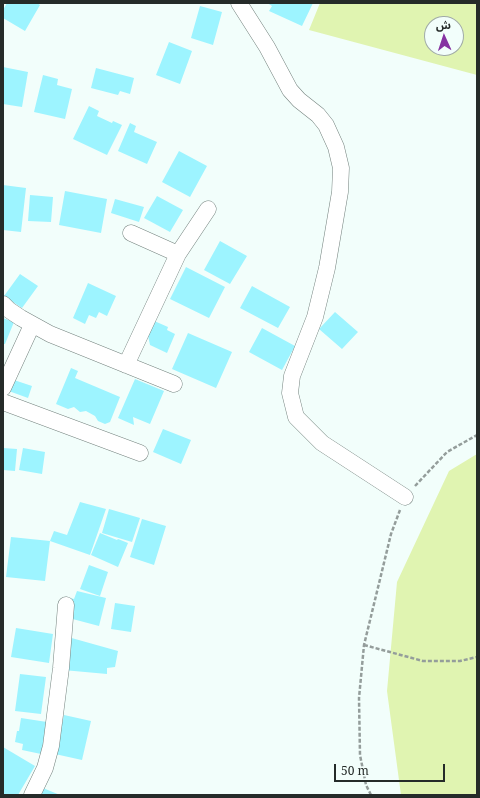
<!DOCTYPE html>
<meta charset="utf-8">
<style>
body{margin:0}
#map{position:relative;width:480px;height:798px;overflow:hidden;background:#f2fefb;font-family:"Noto Serif","Noto Sans Arabic",serif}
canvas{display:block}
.frame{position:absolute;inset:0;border:4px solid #252b29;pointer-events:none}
.north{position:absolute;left:424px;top:16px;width:40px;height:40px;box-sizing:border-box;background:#f2fefb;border:1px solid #a0aaa7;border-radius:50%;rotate:357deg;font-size:11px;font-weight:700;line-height:16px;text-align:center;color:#252b29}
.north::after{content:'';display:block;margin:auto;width:14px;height:18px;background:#8633a2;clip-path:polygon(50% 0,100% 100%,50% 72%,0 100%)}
.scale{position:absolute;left:334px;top:764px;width:111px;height:18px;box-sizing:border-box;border:2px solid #252b29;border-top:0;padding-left:5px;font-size:12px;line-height:14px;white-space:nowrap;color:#252b29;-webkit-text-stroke:3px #f2fefb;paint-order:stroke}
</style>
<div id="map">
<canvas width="480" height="798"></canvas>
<div class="frame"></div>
<div class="north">ش</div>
<div class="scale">50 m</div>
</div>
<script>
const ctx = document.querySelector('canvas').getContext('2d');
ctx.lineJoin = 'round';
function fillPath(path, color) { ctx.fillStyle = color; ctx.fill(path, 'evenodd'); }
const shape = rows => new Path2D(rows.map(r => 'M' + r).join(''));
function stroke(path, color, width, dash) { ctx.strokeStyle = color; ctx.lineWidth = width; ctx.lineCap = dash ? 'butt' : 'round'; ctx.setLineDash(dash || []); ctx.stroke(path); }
fillPath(shape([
 [320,3,477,3,477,75,309,30],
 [432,24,456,24,456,48,432,48],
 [477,454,477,795,401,795,387,691,397,582,449,471]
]), '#e0f4b1');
fillPath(shape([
 [7,3,37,3,40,5,25,31,3,18,3,10],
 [267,3,313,3,302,26,269,11,272,6],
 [200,6,222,12,213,45,191,38],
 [169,42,192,51,180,84,156,75],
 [3,67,28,72,22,107,3,104],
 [96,68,134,78,130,94,120,91,118,95,91,88],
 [43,75,58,79,57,85,72,89,65,119,34,112],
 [89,106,99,111,97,116,112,123,113,121,122,125,107,155,73,139],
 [130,123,136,126,134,132,157,142,147,164,118,151],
 [179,151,207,166,190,197,162,182],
 [3,185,26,188,21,232,3,230],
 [65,191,107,199,101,233,59,225],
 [30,195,53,197,51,222,28,221],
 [157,196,183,210,170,232,144,218],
 [115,199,144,207,139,222,111,213],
 [220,241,247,256,230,284,204,270],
 [186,267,225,287,209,318,170,299],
 [20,274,38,286,22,308,4,296],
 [88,283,116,296,107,316,99,312,96,318,89,315,85,324,73,318],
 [252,286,290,307,278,328,240,308],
 [335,312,358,332,342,349,319,329],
 [3,318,14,322,5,344,3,344],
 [152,320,168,327,167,330,175,334,167,353,150,345,147,331],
 [262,328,295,346,282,370,249,352],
 [188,333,232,352,216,388,172,369],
 [71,368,78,371,75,378,120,397,110,422,105,424,98,421,95,416,86,411,80,412,74,407,68,409,56,404],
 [11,379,32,386,28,398,6,390],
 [135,379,164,391,150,424,133,417,134,425,118,418],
 [163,429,191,440,181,464,153,452],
 [3,448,17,449,15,471,3,470],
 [23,448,45,452,42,474,19,470],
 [80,502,106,509,90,555,50,541,54,531,67,535],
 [109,509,140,518,132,542,102,533],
 [142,519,166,526,154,565,130,557],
 [100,533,117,540,118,539,128,543,118,567,91,555],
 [11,537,50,541,45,581,6,577],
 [89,565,108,572,100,596,80,589],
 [77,591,106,598,99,626,65,617,70,598,74,599],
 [115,603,135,606,131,632,111,629],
 [16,628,53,634,49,663,11,657],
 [68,637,118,651,115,667,107,668,107,674,63,670],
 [20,674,46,677,41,714,15,711],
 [64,715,91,721,82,760,55,754],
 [21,718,47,722,41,754,22,750,23,744,15,742,17,731,19,731],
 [3,747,35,766,18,795,3,795],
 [43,788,60,795,40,795]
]), '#9df4ff');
const street = shape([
 [239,3,267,47,290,90,299,100,318,115,326,125,336,147,341,168,340,192,327,268,315,317,292,376,290,393,296,417,322,443,405,497],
 [131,233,178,254],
 [3,304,9,310,21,318,50,334,174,384],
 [126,365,178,254,208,209],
 [3,388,32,325],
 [3,402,140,453],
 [32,795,45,768,51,746,61,668,66,605]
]);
stroke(street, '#74827e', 17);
stroke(shape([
 [415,486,447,452,477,435],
 [364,645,423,661,460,661,477,657],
 [371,795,366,785,360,755,359,698,364,645,391,534,400,510]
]), '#949d9b', 2.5, [4, 2]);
stroke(street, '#fff', 16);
</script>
